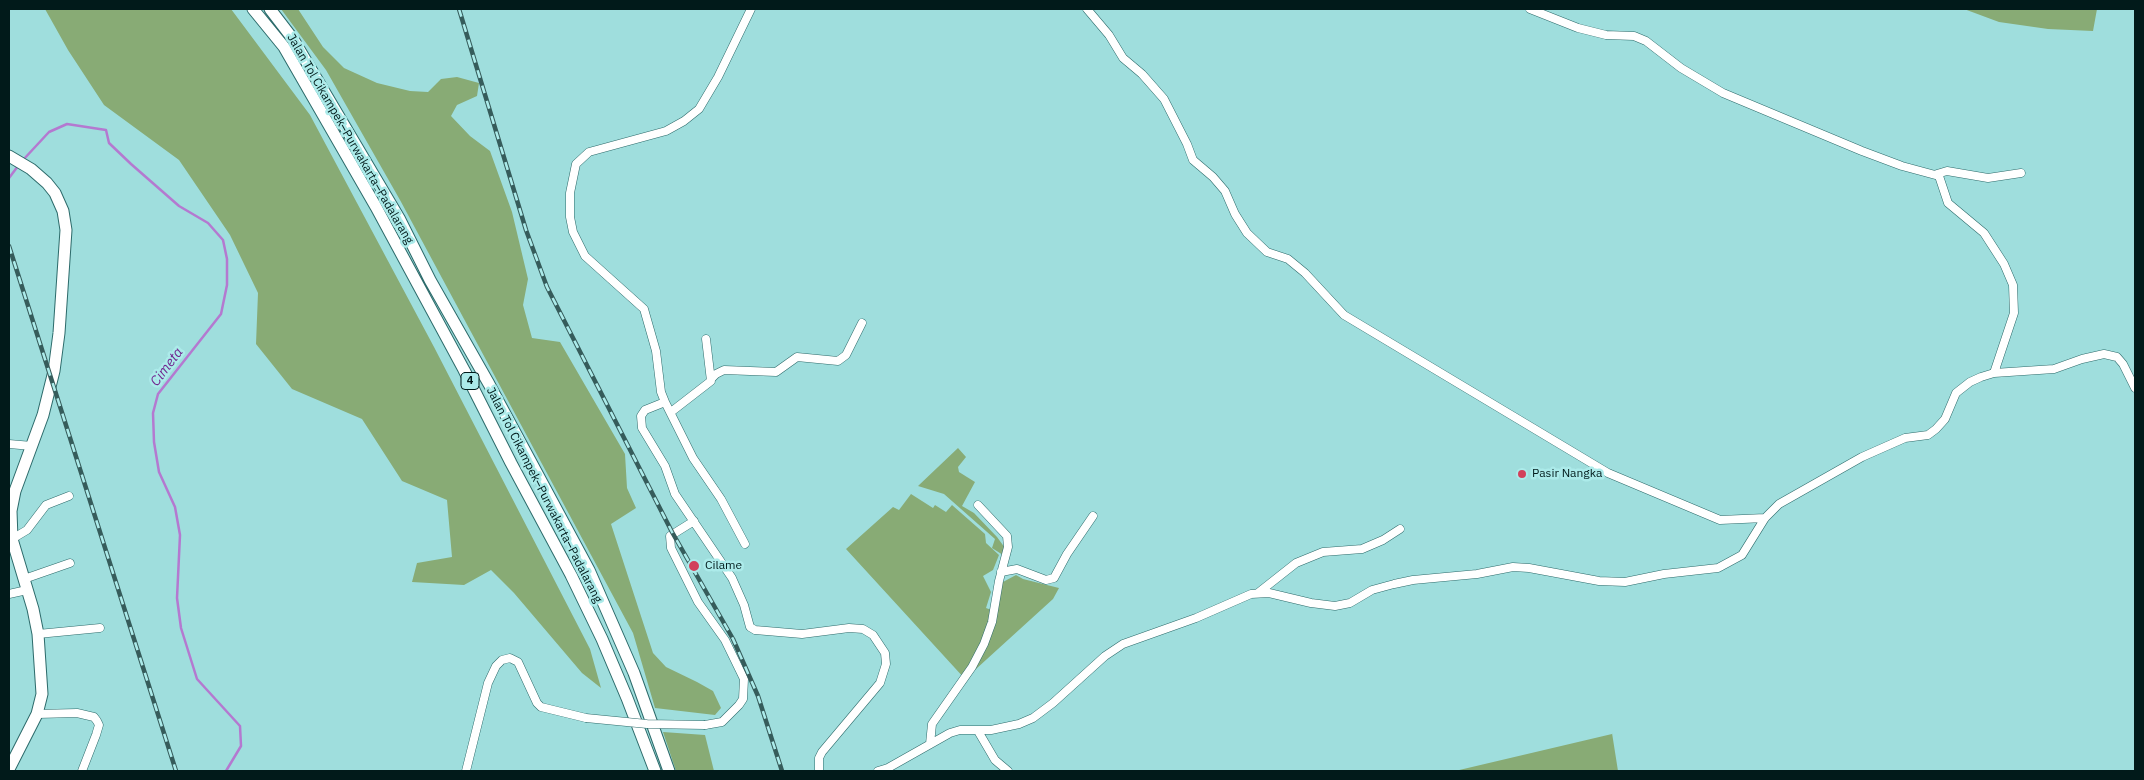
<!DOCTYPE html>
<meta charset="utf-8">
<style>
body{margin:0}
#map{position:relative;width:2144px;height:780px;overflow:hidden;background:#9fdedd;font-family:"IBM Plex Sans",sans-serif}
canvas{display:block}
.frame{position:absolute;inset:0;border:10px solid #011a1a;pointer-events:none}
</style>
<div id="map">
<canvas width="2144" height="780"></canvas>
<div class="frame"></div>
</div>
<script>
const ctx = document.querySelector('canvas').getContext('2d');
ctx.lineJoin = 'round';
function fillPath(path, color) { ctx.fillStyle = color; ctx.fill(path, 'evenodd'); }
const shape = rows => new Path2D(rows.map(r => 'M' + r).join(''));
function stroke(path, color, width, dash) { ctx.strokeStyle = color; ctx.lineWidth = width; ctx.lineCap = dash ? 'butt' : 'round'; ctx.setLineDash(dash || []); ctx.stroke(path); }
function drawText(font, color, halo, rows, align = 'center') {
  ctx.font = font + ' "IBM Plex Sans",sans-serif'; ctx.lineWidth = 5; ctx.setLineDash([]); ctx.textBaseline = 'middle'; ctx.strokeStyle = halo; ctx.fillStyle = color; for (const [text, x, y, turn = 0] of rows) {
    ctx.save(); ctx.translate(x, y); ctx.rotate((+turn || 0) * Math.PI / 180); ctx.textAlign = isNaN(turn) ? turn : align; if (halo) ctx.strokeText(text, 0, 0); ctx.fillText(text, 0, 0); ctx.restore();
  }
}
fillPath(shape([
 [45,9,231,9,310,115,434,347,590,649,601,688,582,673,514,593,491,570,464,585,412,582,417,563,452,557,447,500,402,481,362,419,292,389,256,344,258,293,230,235,179,160,104,105,68,50],
 [281,9,298,9,323,47,344,68,377,83,410,91,428,92,441,79,457,77,479,83,477,96,457,105,451,116,470,136,490,151,512,212,528,279,523,305,532,338,560,342,625,454,627,488,636,508,611,524,653,653,666,667,697,682,713,691,721,708,715,715,655,708,633,633,400,200,326,70],
 [1964,9,1963,9,2097,9,2093,31,2048,29,1999,22],
 [958,448,966,457,958,467,959,472,975,482,962,506,974,513,997,537,1005,548,1003,555,992,548,995,539,944,494,918,486],
 [911,494,933,508,935,505,946,512,952,505,985,534,986,543,999,555,993,570,983,576,991,592,986,608,994,611,1003,582,1016,575,1023,579,1059,588,1053,599,965,679,846,549,893,507,899,510],
 [663,732,705,735,714,771,676,771],
 [1612,733,1618,771,1455,771,1612,734]
]), '#88ab75');
stroke(shape([
 [23,160,49,132,67,124,106,130,109,143,131,164,179,206,208,223,223,240,227,259,227,285,221,314,158,394,153,413,154,442,159,472,175,507,180,535,177,598,181,628,197,679,240,726,241,746,226,771],
 [9,178,18,166]
]), '#b479d0', 2.5);
const minor = shape([
 [1087,9,1109,35,1123,58,1142,74,1164,99,1187,144,1193,160,1213,177,1225,191,1235,214,1247,233,1267,252,1288,259,1305,273,1344,315,1608,473,1720,520,1765,518],
 [1530,9,1578,28,1606,35,1634,36,1646,41,1681,68,1723,93,1862,151,1902,166,1939,176,1948,203,1984,233,2004,264,2013,285,2014,313,1994,373],
 [1937,174,1947,171,1988,178,2021,173],
 [711,379,716,374,724,370,776,372,797,357,838,361,846,355,862,323],
 [665,402,645,410,641,416,642,428,665,466,675,494,732,578,744,605,750,627,755,630,802,634,849,628,863,629,873,635,885,653,886,664,880,683,822,752,819,758,819,771],
 [671,412,711,381,706,339],
 [9,444,32,446],
 [694,521,670,536,671,548,698,602,725,640,744,679,743,699,739,705,722,722,705,725],
 [12,539,27,530,46,505,69,496],
 [745,544,721,499,693,458,665,402,661,392,656,351,644,309,585,256,573,232,570,217,570,193,576,164,589,152,666,131,684,121,699,109,718,77,751,9],
 [1001,572,1017,569,1046,580,1054,578,1067,554,1093,516],
 [24,579,70,563],
 [1258,593,1296,563,1323,552,1362,549,1383,540,1400,529],
 [9,594,27,590],
 [38,634,100,628],
 [37,714,77,713,94,717,97,721,99,725,96,735,82,771],
 [978,731,995,760,1008,771],
 [930,744,932,724,972,667,984,644,992,622,999,581,1008,547,1007,536,978,505],
 [466,771,488,683,496,666,502,660,510,658,518,662,537,703,541,707,586,718],
 [878,771,888,768,950,733,960,730,991,730,1019,724,1033,718,1053,703,1105,656,1123,644,1196,618,1251,594,1269,593,1311,603,1335,606,1350,603,1372,590,1394,584,1413,580,1477,574,1513,567,1529,568,1599,581,1625,582,1664,574,1718,568,1742,555,1765,518,1779,504,1862,457,1905,438,1928,435,1936,429,1945,419,1956,393,1970,382,1981,377,1994,373,2054,369,2082,359,2104,354,2117,357,2123,364,2135,388]
]);
const highway = shape([
 [253,9,284,47,376,207,464,370,511,463,571,575,602,639,627,698,655,771],
 [270,9,293,39,399,218,430,280,489,384,589,570,634,673,669,771],
 [9,156,31,169,47,183,55,193,63,211,66,230,59,333,54,371,43,415,15,491,11,511,12,539,33,609,38,634,42,694,37,714,9,769]
]);
stroke(minor, '#2d6b6b', 9);
stroke(highway, '#2d6b6b', 13);
stroke(minor, '#fff', 8);
stroke(highway, '#fff', 11);
const rail = shape([
 [459,9,526,230,547,287,672,532,733,639,758,696,782,771],
 [9,246,176,771]
]);
stroke(rail, '#365c5b', 4.5);
stroke(rail, '#acebea', 2.5, [8]);
const minorBridge = shape([
 [586,718,647,724,705,725]
]);
stroke(minorBridge, '#2d6b6b', 9, []);
stroke(minorBridge, '#fff', 8);
for (const [x, y, r, color] of [
 [1522,474,5,"#d2415b"],
 [694,566,6,"#d2415b"]
]) { const dot = new Path2D(); dot.arc(x, y, r, 0, 2 * Math.PI); ctx.fillStyle = color; ctx.fill(dot); stroke(dot, '#acebea', 2); }
for (const [x, y, w] of [
 [470,381,18]
]) { const box = new Path2D(); box.roundRect(x - w / 2, y - 8.5, w, 17, 4); ctx.fillStyle = '#acebea'; ctx.fill(box); stroke(box, '#011a1a', 1); }
drawText('bold 11px', '#011a1a', null, [
 ["4",470,381]
]);
drawText('12px', '#011a1a', '#acebea', [
 ["Jalan Tol Cikampek–Purwakarta–Padalarang",350,139,60],
 ["Jalan Tol Cikampek–Purwakarta–Padalarang",544,495,63]
]);
drawText('12px', '#011a1a', '#acebea', [
 ["Pasir Nangka",1532,474],
 ["Cilame",705,566]
], 'left');
drawText('italic 14px', '#71278f', '#acebea', [
 ["Cimeta",167,367,-53]
]);
</script>
